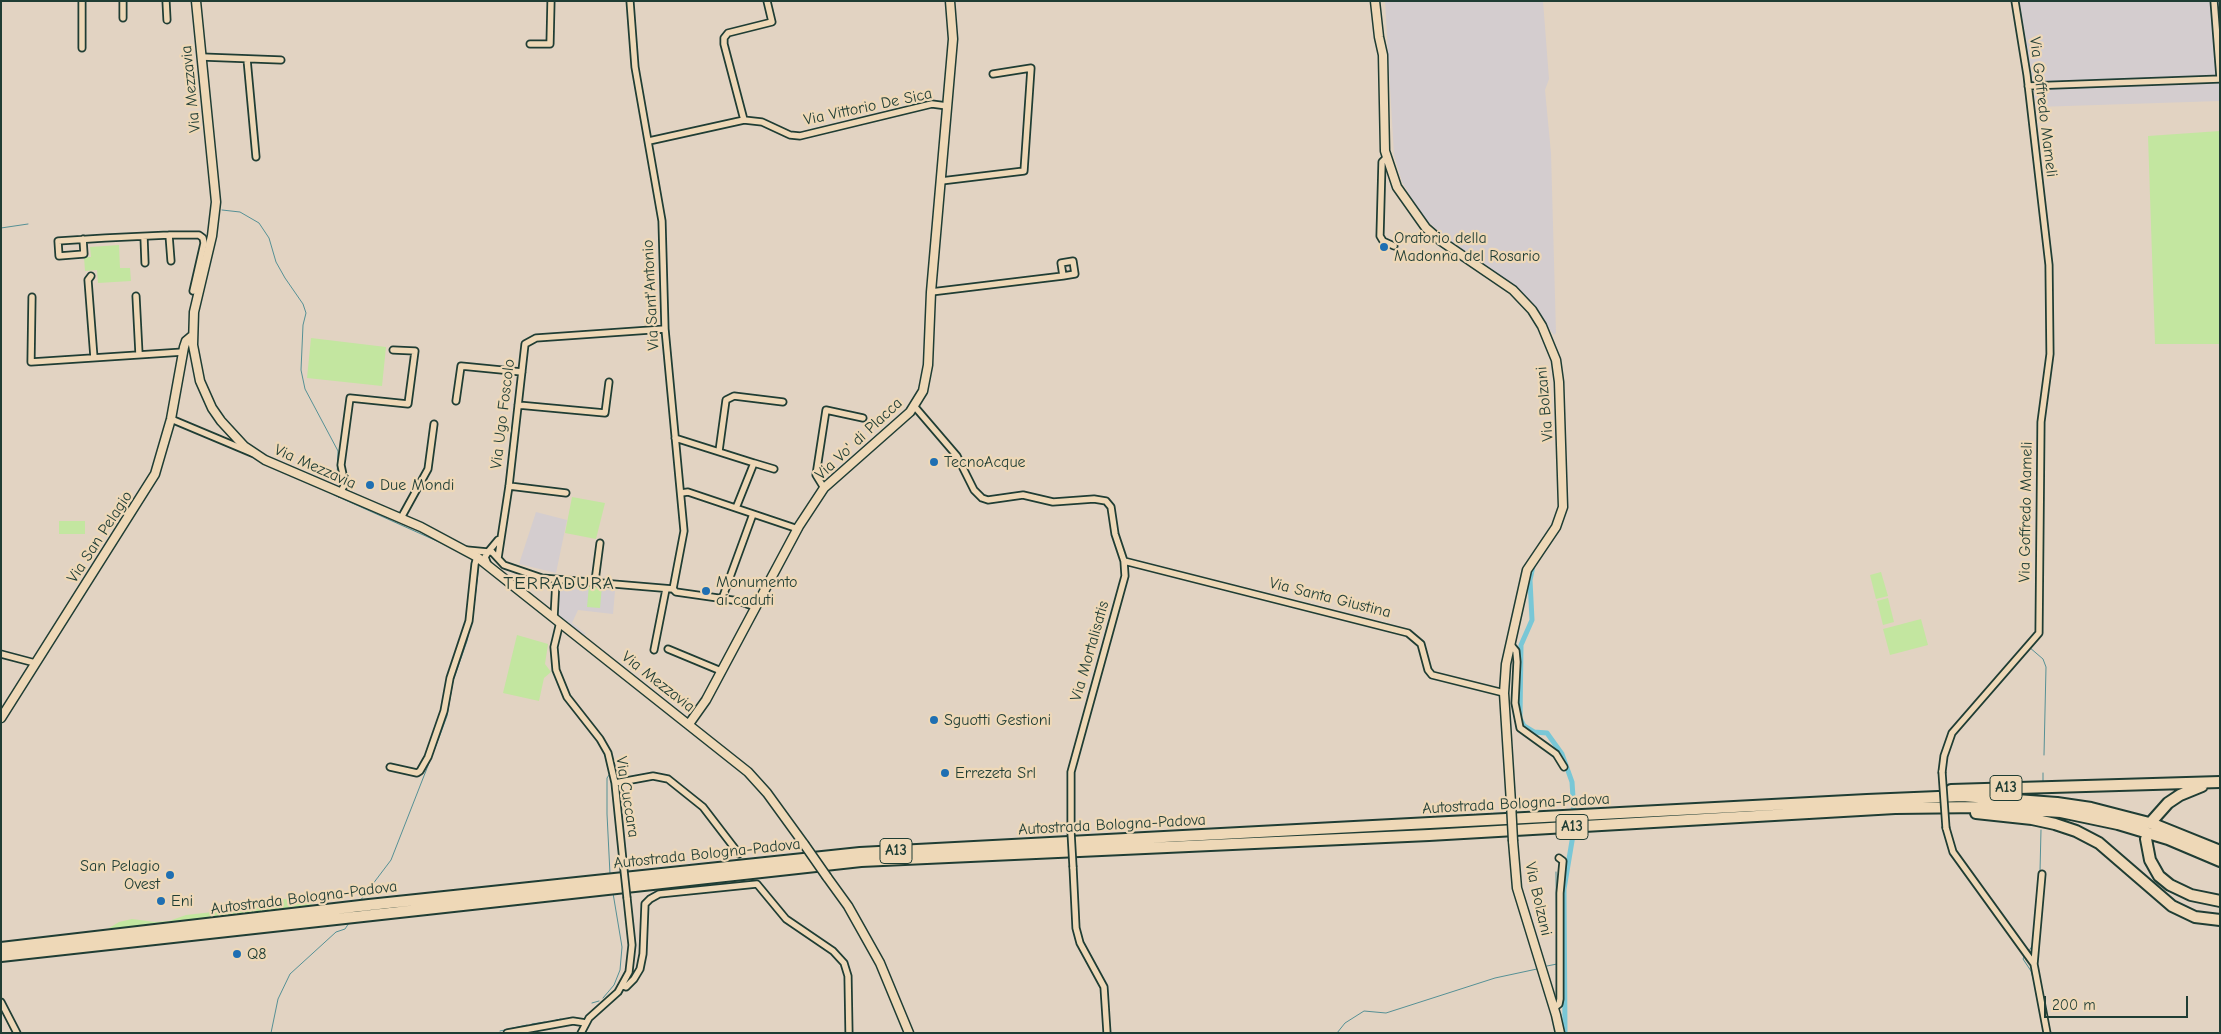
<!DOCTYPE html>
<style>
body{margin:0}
#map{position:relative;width:2221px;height:1034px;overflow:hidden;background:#e2d3c2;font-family:"Comic Neue",sans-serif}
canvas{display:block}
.frame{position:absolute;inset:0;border:2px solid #1f3d34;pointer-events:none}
.scale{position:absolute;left:2044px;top:996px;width:144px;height:22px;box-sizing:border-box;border:2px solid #1f3d34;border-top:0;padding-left:6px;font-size:15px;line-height:18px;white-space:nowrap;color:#1f3d34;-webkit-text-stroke:4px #eed8b7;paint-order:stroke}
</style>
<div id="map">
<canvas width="2221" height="1034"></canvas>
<div class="frame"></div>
<div class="scale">200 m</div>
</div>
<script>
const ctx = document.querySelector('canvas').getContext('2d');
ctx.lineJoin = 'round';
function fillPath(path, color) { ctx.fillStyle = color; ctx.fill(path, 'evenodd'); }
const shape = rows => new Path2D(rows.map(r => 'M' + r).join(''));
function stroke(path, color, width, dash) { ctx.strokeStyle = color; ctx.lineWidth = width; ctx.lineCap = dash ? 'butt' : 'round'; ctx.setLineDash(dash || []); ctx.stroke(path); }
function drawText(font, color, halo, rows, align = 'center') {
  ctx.font = font + ' "Comic Neue",sans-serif'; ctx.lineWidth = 4.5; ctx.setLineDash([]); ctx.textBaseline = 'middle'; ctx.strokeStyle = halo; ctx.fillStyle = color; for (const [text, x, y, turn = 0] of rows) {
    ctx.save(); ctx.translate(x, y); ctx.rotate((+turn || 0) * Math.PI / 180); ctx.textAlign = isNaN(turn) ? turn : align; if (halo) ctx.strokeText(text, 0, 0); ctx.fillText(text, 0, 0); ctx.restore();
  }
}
fillPath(shape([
 [1385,1,1543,1,1549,79,1545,90,1551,153,1556,333,1554,335,1521,294,1473,256,1447,239,1423,217,1402,182,1394,155],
 [2019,1,2220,1,2220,101,2036,107],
 [536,512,567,520,556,573,519,564],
 [558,582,603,585,606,590,615,591,613,614,578,610,572,623,586,634,584,635,558,615]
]), '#d4cdcf');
fillPath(shape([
 [2220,131,2220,344,2155,344,2148,136],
 [119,245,120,268,130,268,131,281,98,283,97,270,85,271,84,257,91,257,90,247],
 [311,338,386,347,382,386,307,378],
 [572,497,605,503,596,539,565,533],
 [59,521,85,521,85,534,59,534],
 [1881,572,1888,596,1876,599,1870,575],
 [589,585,602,586,600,608,587,607],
 [1888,598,1894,622,1883,625,1877,601],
 [1921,619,1928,645,1890,655,1883,629],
 [517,635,548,644,545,664,551,672,544,678,539,701,503,693],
 [286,899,304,902,313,905,314,907,106,930,119,922,132,919,155,922,169,921,186,915,231,910,252,903]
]), '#c3e6a0');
stroke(shape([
 [222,210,240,212,259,223,269,238,276,262,285,278,303,304,306,313,303,325,301,370,305,389,338,451,337,477],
 [1,228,28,224],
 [334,495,448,546],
 [2029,647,2043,659,2046,667,2044,755],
 [609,775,607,778,607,814,610,874],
 [2043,782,2043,773],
 [2040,872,2041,830],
 [360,901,391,860,440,735,447,716,453,681,467,641,473,614,479,565],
 [2028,952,2033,945],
 [2025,955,2023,959,2031,971,2036,989],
 [1547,966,1557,964,1556,872],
 [603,998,614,985,620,970,622,947,613,893],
 [592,1003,599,1001],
 [556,1020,561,1019],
 [532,1024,545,1022],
 [500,1031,527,1025],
 [271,1033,278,999,290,974,336,932,345,929,349,923],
 [1337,1033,1345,1023,1364,1011,1386,1013,1495,978,1537,969]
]), '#559095', 1);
stroke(shape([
 [1533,566,1530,580,1532,620,1521,645,1520,718,1524,726,1534,732,1547,733,1562,754,1572,782,1574,812],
 [1565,1033,1564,889,1574,829]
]), '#79c7d6', 5);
const street = shape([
 [166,1,167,20],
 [630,1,635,67,662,221,665,329,684,531,673,589],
 [2214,1,2220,78],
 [123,18,123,1],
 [530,44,550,44,551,1],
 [82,48,82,1],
 [202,57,281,60],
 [247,59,256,157],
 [2028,86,2220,79],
 [744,120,724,44,724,38,728,33,772,22,767,1],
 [649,141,744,120,762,122,790,135,800,136,932,104,947,106],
 [1387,157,1382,162,1380,236,1383,241,1394,246],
 [941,181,1024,171,1031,68,993,74],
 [169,235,171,261],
 [144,237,145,263],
 [83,239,84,254,59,256,58,241,105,238,169,235,199,235,203,238,204,243,193,291],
 [91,276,88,280,94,358],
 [931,292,1063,276,1075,274,1073,261,1061,263,1063,276],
 [136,296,139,354],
 [32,297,31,362,183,352],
 [456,401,461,366,522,372],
 [518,405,605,413,609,382],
 [915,407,957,456,974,490,982,498,988,500,1023,495,1053,502,1094,499,1106,501,1111,507,1115,534,1124,561,1125,576,1071,772,1071,832],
 [171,419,252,453],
 [675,438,754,463,736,508],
 [719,451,726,400,734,396,783,402],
 [754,463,774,469],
 [509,486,566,493],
 [824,488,816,475,826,410,863,418],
 [340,493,345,484,341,465,350,398,408,404,415,351,393,350],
 [681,493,688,492,798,529],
 [401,518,428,469,434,424],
 [467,550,488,552,498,540],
 [498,558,509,486,525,344,536,338,665,329],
 [1124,561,1408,633,1421,644,1428,670,1432,675,1504,693],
 [488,565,485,557,488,552,492,552,504,565,542,578,673,589,676,592,739,601,755,607],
 [595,581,600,543],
 [722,599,753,514],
 [554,618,556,580],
 [560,622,554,647,556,670,567,697,600,739,608,753,615,783,623,861],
 [1511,645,1516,651,1517,662,1515,703,1520,728,1556,754,1564,767],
 [668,649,721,671],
 [654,650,666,589],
 [1,654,35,663],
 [390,767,417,773,420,771,428,757,444,711,450,678,469,621,475,564,477,557],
 [1942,772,1944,756,1952,733,2039,633,2041,422,2050,354,2049,265,2027,75,2015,1],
 [615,783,653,776,668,779,703,807,739,854],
 [1946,828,1953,852,2034,964,2047,1033],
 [1073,867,1076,928,1080,943,1104,987,1107,1033],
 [2034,964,2042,874],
 [623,986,626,987,634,979,640,969,643,954,645,904,650,899,659,894,757,884,786,919,833,951,844,963,848,976,849,1033],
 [1,1002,17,1033],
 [1554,1008,1559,1004,1560,999,1560,893,1563,861,1559,858],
 [507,1033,573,1021,586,1023],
 [581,1033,589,1018,618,992,629,972,632,945,627,898]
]);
const secondary = shape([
 [196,1,216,202,212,236,194,312,193,345,200,381,212,408,221,421,244,446,265,460,421,527,477,557,748,772,767,793,804,844],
 [1375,1,1379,37,1383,55,1385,151,1397,187,1426,228,1441,241,1513,290,1532,310,1542,326,1556,360,1559,382,1563,507,1556,527,1527,570,1506,664,1504,693,1511,803],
 [1,718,155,474,171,419,184,347,186,341,192,336],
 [689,724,706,700,799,526,824,488,910,412,923,391,928,365,931,292,953,39,950,1],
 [1513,841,1517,888,1556,1015,1560,1033],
 [827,877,848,906,880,963,909,1033]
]);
const highway = shape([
 [1951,790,2220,782],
 [1976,813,2032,819,2055,824,2076,831,2099,843,2172,906,2195,917,2220,920],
 [2152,821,2168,803,2180,795,2202,786],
 [2146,839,2150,860,2159,876,2170,885,2191,895,2220,901],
 [1,948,369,905,860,853,1867,800,1962,796,2057,803,2091,808,2153,824,2220,851],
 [1,956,861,861,1429,835,1895,808,1982,807,2061,812,2118,824,2168,839,2220,861]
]);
stroke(street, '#1f3d34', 9);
stroke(secondary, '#1f3d34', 11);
stroke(highway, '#1f3d34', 14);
stroke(street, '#eed8b7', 5.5);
stroke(secondary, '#eed8b7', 8);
stroke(highway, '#eed8b7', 10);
const streetBridge = shape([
 [1942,772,1946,828],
 [1071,832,1073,867],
 [623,861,627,898]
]);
const secondaryBridge = shape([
 [1511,803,1513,841],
 [804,844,827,877]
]);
stroke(streetBridge, '#1f3d34', 9, []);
stroke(secondaryBridge, '#1f3d34', 11, []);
stroke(streetBridge, '#eed8b7', 5.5);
stroke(secondaryBridge, '#eed8b7', 8);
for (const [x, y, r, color] of [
 [1384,247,5,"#1f6fb2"],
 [934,462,5,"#1f6fb2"],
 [370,485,5,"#1f6fb2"],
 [706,591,5,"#1f6fb2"],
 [934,720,5,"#1f6fb2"],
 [945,773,5,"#1f6fb2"],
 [170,875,5,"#1f6fb2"],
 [161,901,5,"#1f6fb2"],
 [237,954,5,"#1f6fb2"]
]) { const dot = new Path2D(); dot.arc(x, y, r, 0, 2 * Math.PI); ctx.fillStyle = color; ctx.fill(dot); stroke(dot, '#eed8b7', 2); }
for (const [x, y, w] of [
 [2006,788,32],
 [1572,827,32],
 [896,851,32]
]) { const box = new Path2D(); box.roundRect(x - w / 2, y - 12.5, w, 25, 4); ctx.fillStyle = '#eed8b7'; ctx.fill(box); stroke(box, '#1f3d34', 1); }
drawText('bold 15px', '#1f3d34', null, [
 ["A13",2006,788],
 ["A13",1572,827],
 ["A13",896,851]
]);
drawText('16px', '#1f3d34', '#eed8b7', [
 ["Via Mezzavia",191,89,-96],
 ["Via Vittorio De Sica",868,107,-12],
 ["Via Goffredo Mameli",2043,107,83],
 ["Via Sant'Antonio",651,295,-93],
 ["Via Bolzani",1545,404,-95],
 ["Via Ugo Foscolo",503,414,-83],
 ["Via Vo' di Placca",859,439,-43],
 ["Via Mezzavia",315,467,24],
 ["Via Goffredo Mameli",2026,512,-89],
 ["Via San Pelagio",100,537,-57],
 ["Via Santa Giustina",1330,598,14],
 ["Via Mortalisatis",1090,651,-74],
 ["Via Mezzavia",658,682,38],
 ["Via Cuccara",627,797,81],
 ["Autostrada Bologna-Padova",1516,804,-3],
 ["Autostrada Bologna-Padova",1112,825,-3],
 ["Autostrada Bologna-Padova",707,854,-6],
 ["Autostrada Bologna-Padova",304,898,-7],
 ["Via Bolzani",1538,899,77]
]);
drawText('16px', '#1f3d34', '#eed8b7', [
 ["Oratorio della",1394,238],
 ["Madonna del Rosario",1394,256],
 ["TecnoAcque",944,462],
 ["Due Mondi",380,485],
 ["Monumento",716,582],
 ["ai caduti",716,600],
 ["Sguotti Gestioni",944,720],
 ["Errezeta Srl",955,773],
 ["San Pelagio",160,866,"right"],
 ["Ovest",160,884,"right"],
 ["Eni",171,901],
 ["Q8",247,954]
], 'left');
ctx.letterSpacing = '1px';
drawText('19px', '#1f3d34', '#eed8b7', [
 ["TERRADURA",559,584]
]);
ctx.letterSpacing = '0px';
</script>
